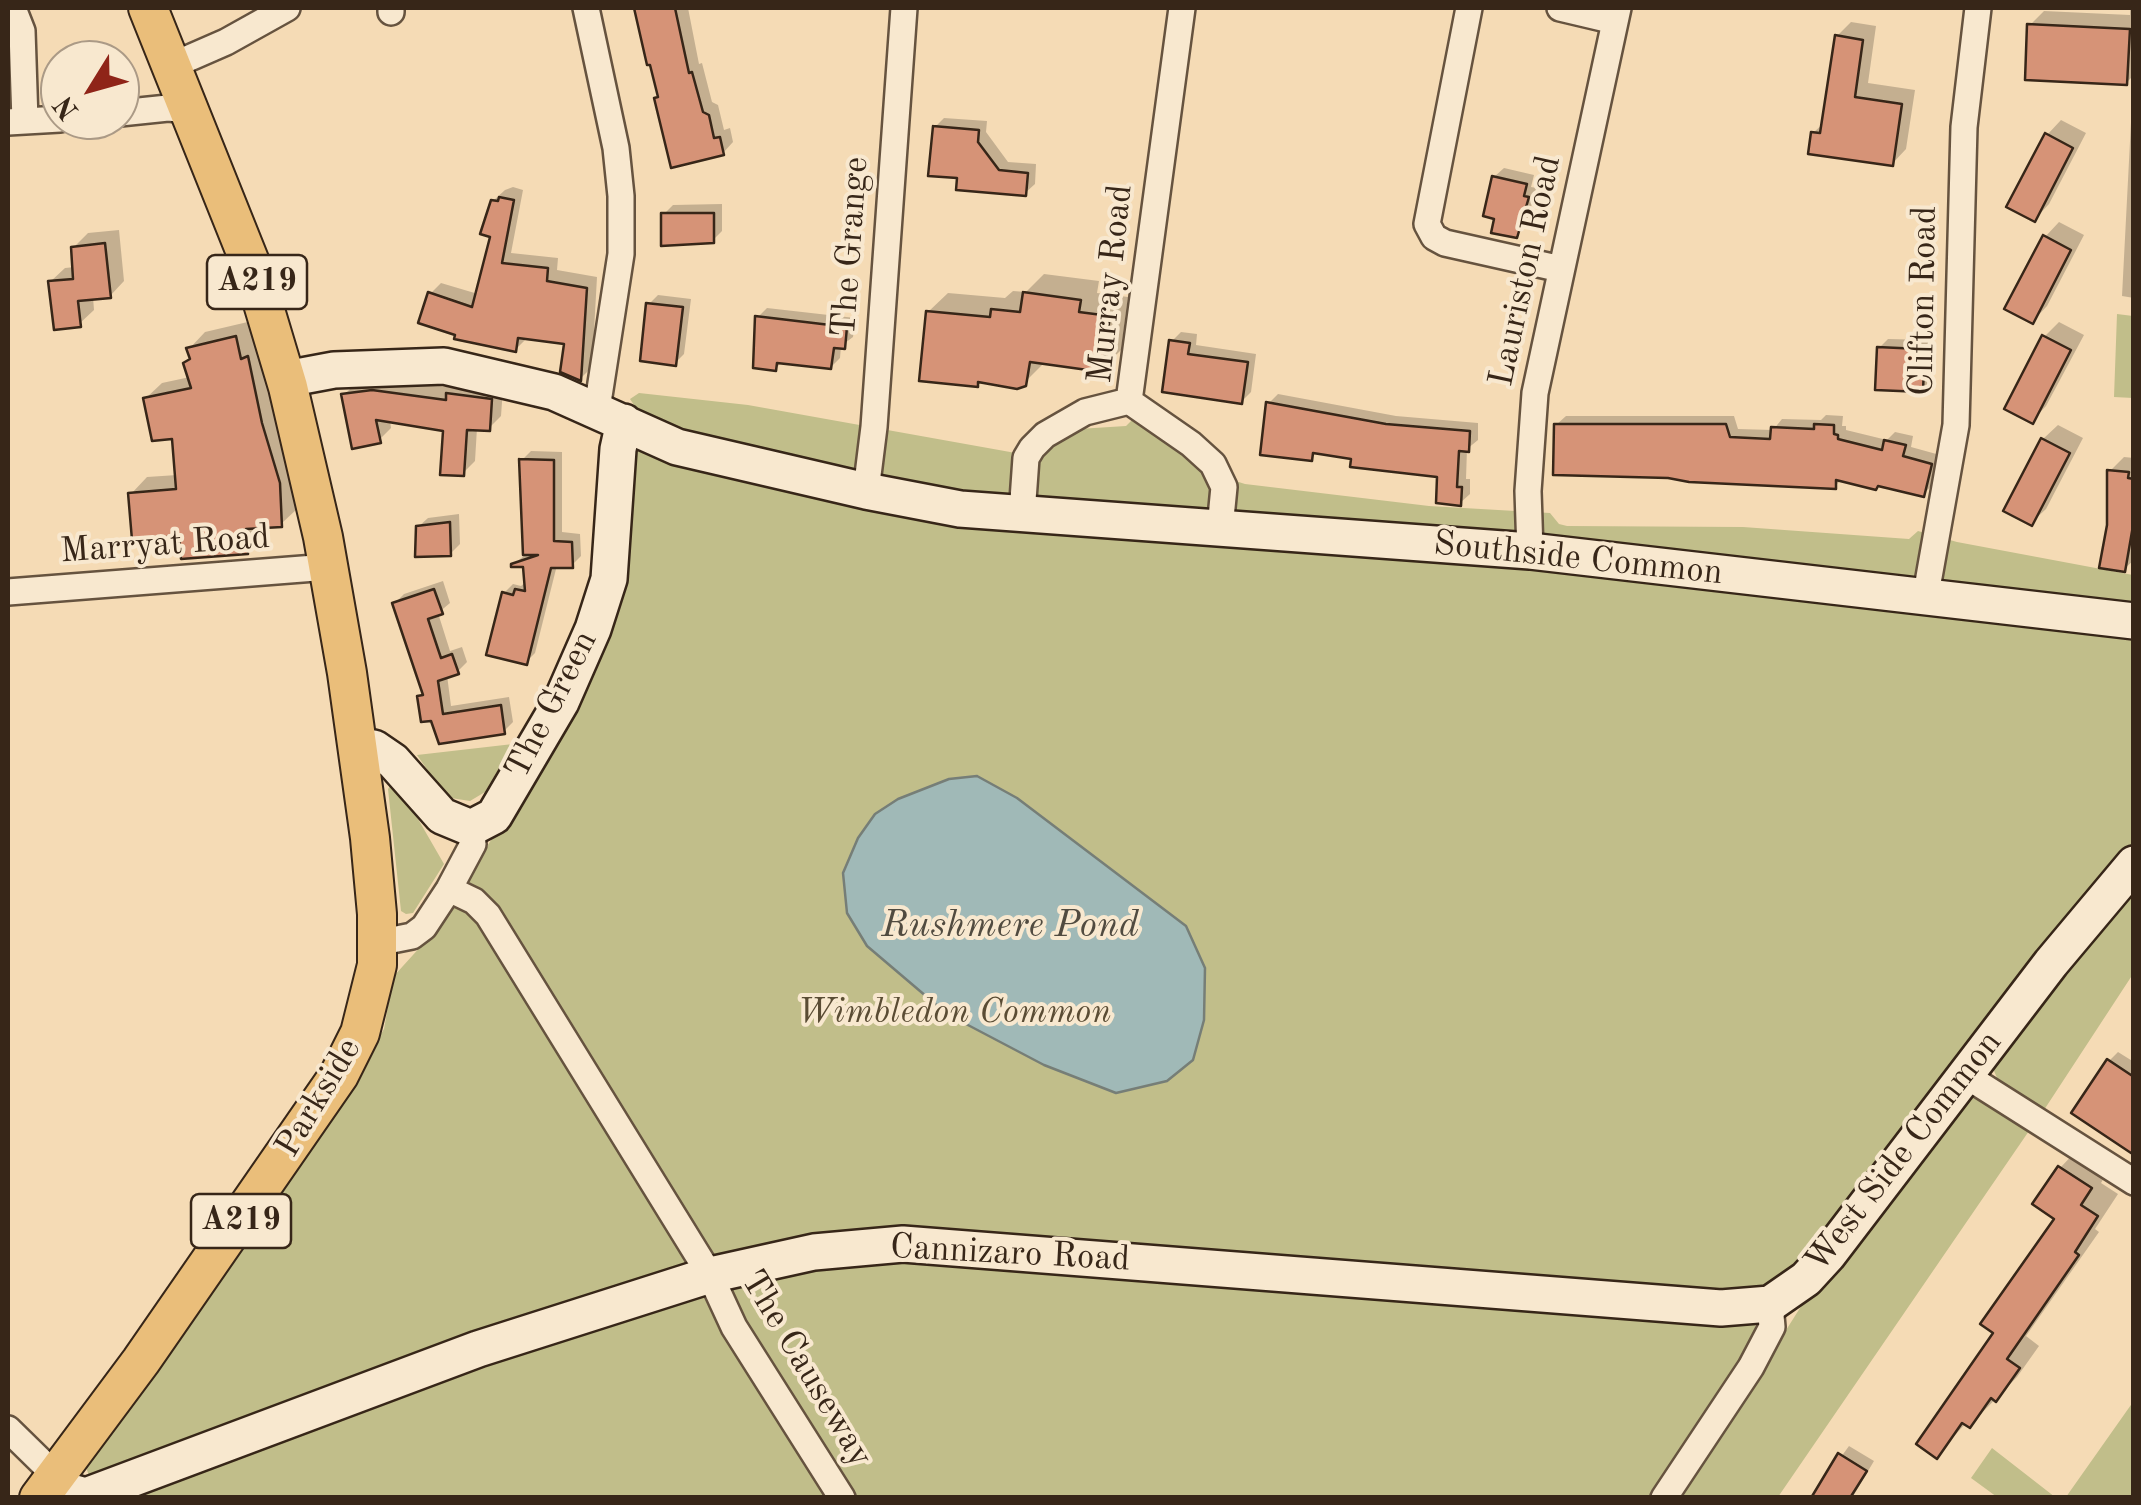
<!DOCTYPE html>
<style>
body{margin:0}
#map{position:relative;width:2141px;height:1505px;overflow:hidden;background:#f5dbb5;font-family:"Old Standard TT",serif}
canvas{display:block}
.frame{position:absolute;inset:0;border:10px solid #372618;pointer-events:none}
.north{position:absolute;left:40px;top:40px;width:100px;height:100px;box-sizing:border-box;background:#f8e8cf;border:2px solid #ab9a86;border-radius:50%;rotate:233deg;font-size:28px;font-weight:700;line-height:40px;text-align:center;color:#372618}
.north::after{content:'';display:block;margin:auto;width:35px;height:45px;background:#8f2418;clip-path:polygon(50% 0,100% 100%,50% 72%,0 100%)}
</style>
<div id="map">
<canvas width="2141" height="1505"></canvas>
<div class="frame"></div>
<div class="north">N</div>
</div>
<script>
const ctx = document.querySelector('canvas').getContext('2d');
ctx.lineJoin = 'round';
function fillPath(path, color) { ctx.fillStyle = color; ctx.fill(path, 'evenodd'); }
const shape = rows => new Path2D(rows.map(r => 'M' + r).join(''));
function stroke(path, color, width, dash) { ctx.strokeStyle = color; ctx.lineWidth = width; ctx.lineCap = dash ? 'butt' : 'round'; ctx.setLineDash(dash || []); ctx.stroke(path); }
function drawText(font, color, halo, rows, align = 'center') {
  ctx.font = font + ' "Old Standard TT",serif'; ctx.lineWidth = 8; ctx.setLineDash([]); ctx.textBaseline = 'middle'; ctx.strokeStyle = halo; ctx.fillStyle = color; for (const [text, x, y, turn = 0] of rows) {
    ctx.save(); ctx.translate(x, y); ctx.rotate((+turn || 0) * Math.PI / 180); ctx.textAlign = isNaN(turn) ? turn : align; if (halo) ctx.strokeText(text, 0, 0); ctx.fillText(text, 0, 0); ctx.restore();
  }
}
fillPath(shape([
 [2117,314,2133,316,2133,398,2114,397],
 [639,393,748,405,1038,457,1044,447,1078,429,1126,426,1135,417,1183,450,1204,471,1245,484,1429,506,1550,513,1559,524,1567,526,1743,527,1909,539,1918,531,1957,542,2133,575,2133,610,939,491,684,437,636,408,630,399],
 [636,448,689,466,980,529,1502,558,2133,632,2133,852,1818,1254,1756,1306,1755,1338,1651,1497,80,1498,90,1479,86,1467,316,1138,384,1029,393,977,432,934,579,700],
 [513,744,485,792,470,801,451,798,440,788,417,755],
 [391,785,399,786,444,864,413,913,406,914,401,911,388,789],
 [2133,880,2133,974,2044,1110,1997,1078,1992,1066],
 [1971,1096,1981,1096,2031,1128,1778,1497,1680,1498,1812,1289],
 [2133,1402,2133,1497,2066,1497],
 [1992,1448,2055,1497,1997,1497,1971,1478]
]), '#c1be8a');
const water = shape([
 [977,776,1017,798,1186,926,1205,968,1204,1020,1193,1060,1167,1081,1116,1093,1044,1065,947,1014,867,946,847,913,843,873,858,838,875,814,898,799,949,779,977,776]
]);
fillPath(water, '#a0b9b7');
stroke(water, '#767e77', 2.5);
fillPath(shape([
 [636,8,688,8,699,64,702,63,712,102,718,105,724,130,730,128,733,142,723,153,660,95],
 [2130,8,2134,8,2134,75,2126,83,2030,25,2044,11,2130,15],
 [1851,22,1876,26,1868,83,1915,90,1906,149,1892,164,1813,133,1825,122,1837,36],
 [944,118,987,121,986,132,1008,162,1036,164,1035,184,1025,193,959,176,935,127],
 [2134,119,2134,298,2122,296,2131,122],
 [2061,120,2086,133,2049,204,2035,219,2047,135],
 [1504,168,1534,175,1531,187,1537,188,1525,226,1516,236,1497,217,1494,177],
 [513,187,523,190,511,253,558,258,557,270,597,277,592,367,581,378,567,342,526,339,515,350,430,294,441,283,478,294,493,235,493,201,505,190],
 [722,204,722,231,713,240,664,214,673,205],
 [2059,222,2084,235,2047,306,2033,321,2045,237],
 [119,230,124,281,110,296,93,297,94,310,79,324,50,282,65,268,75,267,73,248,88,233],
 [1044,274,1099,281,1097,293,1128,297,1121,350,1102,369,1044,363,1024,383,981,380,977,385,928,312,948,293,1005,298,1013,291,1026,292],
 [658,295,691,299,684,354,675,363,649,304],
 [767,308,855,318,853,337,841,346,840,358,831,367,783,361,776,368,758,317],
 [252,321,264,342,298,508,281,524,263,525,263,535,247,551,182,534,131,494,147,477,177,475,174,436,145,399,162,383,190,377,192,357,189,349,205,332],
 [2059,322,2084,335,2046,406,2032,421,2044,337],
 [1181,332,1197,334,1196,345,1256,354,1251,392,1242,401,1172,341],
 [1888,339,1929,340,1928,356,1933,357,1931,380,1922,390,1879,348],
 [386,379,454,388,460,382,503,388,501,416,489,428,477,428,475,461,463,473,446,429,390,420,391,428,379,440,344,395,356,383],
 [1278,394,1396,416,1478,423,1478,440,1467,449,1466,479,1470,479,1470,494,1460,503,1439,475,1318,451,1311,458,1268,404],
 [1826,415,1843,416,1842,426,1846,426,1846,430,1887,440,1895,432,1913,436,1911,447,1940,455,1932,485,1923,495,1842,479,1835,486,1556,425,1566,416,1734,416,1738,429,1773,430,1782,419,1821,420],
 [2058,425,2083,438,2046,509,2031,523,2043,439],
 [531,451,562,452,562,532,580,534,581,556,572,565,557,565,535,653,526,662,504,593,513,584,521,586,527,581,526,565,514,564,525,555,522,460],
 [2124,457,2134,458,2134,560,2124,569,2110,525,2110,471],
 [459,514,460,544,450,554,418,527,428,518],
 [443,581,450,603,438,613,450,651,462,647,467,662,458,671,447,675,451,706,509,697,513,722,504,731,440,741,420,696,425,692,395,603,404,594],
 [2118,1052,2134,1062,2134,1152,2109,1061],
 [2081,1146,2111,1166,2101,1183,2118,1194,2095,1229,2099,1232,2026,1336,2039,1346,2017,1377,1970,1425,1966,1423,1937,1455,2058,1218,2060,1168],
 [1849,1446,1874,1461,1852,1498,1811,1498]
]), '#0003');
const building = shape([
 [634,8,675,8,689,73,692,72,703,112,709,115,714,138,720,137,724,155,671,168,654,98,658,97,650,65,647,65,634,8],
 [2027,24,2130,29,2127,85,2025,80,2027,24],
 [1835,35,1863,40,1855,97,1902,104,1893,166,1808,154,1811,132,1820,133,1835,35],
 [933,126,979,130,978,142,999,170,1028,173,1026,196,956,190,957,178,928,176,933,126],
 [2045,133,2073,148,2035,222,2006,207,2045,133],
 [1492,176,1527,184,1524,196,1529,197,1517,238,1491,233,1494,219,1483,216,1492,176],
 [499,197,514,200,502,263,548,268,547,281,587,288,581,381,560,372,564,344,518,338,516,352,454,339,455,335,418,323,428,292,472,307,490,237,480,234,491,200,498,201,499,197],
 [661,213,714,213,714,243,661,246,661,213],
 [2043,235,2071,250,2033,324,2004,309,2043,235],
 [105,243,111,298,78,301,81,327,54,330,48,281,73,279,71,247,105,243],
 [1023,292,1081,300,1079,312,1110,316,1102,372,1030,362,1026,386,1017,389,978,382,978,387,919,381,926,311,990,317,991,309,1020,312,1023,292],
 [646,303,683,307,676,366,640,361,646,303],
 [755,316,847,327,845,349,834,348,831,369,777,363,776,371,753,368,755,316],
 [2042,335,2071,350,2033,424,2004,409,2042,335],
 [236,336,241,359,248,356,262,423,280,483,282,527,246,529,248,554,181,559,179,536,132,540,128,493,176,489,172,439,152,441,143,398,191,388,183,363,190,359,186,348,236,336],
 [1169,340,1190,343,1188,354,1248,362,1242,404,1162,392,1169,340],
 [1877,347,1921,349,1920,365,1924,365,1923,392,1875,390,1877,347],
 [372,390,446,400,446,393,492,399,490,431,467,430,464,476,440,475,443,431,376,420,381,443,352,449,341,394,372,390],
 [1266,402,1386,424,1470,431,1469,452,1459,451,1457,487,1462,487,1461,506,1436,503,1437,477,1350,467,1351,459,1313,453,1312,461,1260,455,1266,402],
 [1554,424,1726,424,1730,437,1770,439,1771,427,1814,429,1814,424,1834,425,1834,434,1838,435,1838,439,1882,450,1884,440,1906,445,1903,456,1932,464,1924,497,1878,486,1876,490,1836,480,1836,489,1689,482,1668,478,1553,475,1554,424],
 [2041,438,2070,453,2032,526,2003,511,2041,438],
 [519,459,554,460,554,541,572,542,573,568,551,568,527,665,486,655,502,592,513,595,515,589,525,591,523,567,511,567,511,564,538,555,523,555,519,459],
 [2107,470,2129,472,2128,478,2134,479,2134,520,2125,572,2099,568,2107,525,2107,470],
 [450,522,451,556,415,557,416,526,450,522],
 [434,589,443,614,428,619,441,658,452,654,459,674,438,681,443,714,501,705,505,734,439,744,431,721,421,722,417,696,423,695,392,603,434,589],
 [2107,1059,2134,1077,2134,1155,2071,1113,2107,1059],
 [2058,1166,2092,1188,2081,1205,2098,1216,2075,1252,2079,1255,2007,1359,2020,1368,1996,1402,1991,1398,1970,1428,1962,1423,1937,1459,1916,1444,1993,1333,1980,1324,2054,1219,2032,1204,2058,1166],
 [1838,1453,1867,1471,1850,1498,1811,1498,1838,1453]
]);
fillPath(building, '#d69377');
stroke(building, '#372618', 2.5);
const street = shape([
 [13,8,22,31,25,121],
 [391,8,391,12],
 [586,8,616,148,621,196,621,254,597,409],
 [1182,8,1129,401,1191,444,1213,464,1224,487,1220,528],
 [1469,8,1427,224,1434,237,1445,243,1561,269],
 [1560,8,1615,21],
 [171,66,226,42,287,8],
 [120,113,168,108,189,110],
 [8,122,60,119],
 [866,491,874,427,904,8],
 [1022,514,1026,458,1032,448,1045,435,1085,412,1129,401],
 [1530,551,1528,491,1535,393,1618,8],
 [8,592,328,567],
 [1926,594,1956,425,1964,127,1978,8],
 [449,889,474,901,488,915,710,1275,734,1327,842,1498],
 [377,943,412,936,424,927,449,889,473,844,471,828],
 [1965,1075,2134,1182],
 [8,1429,56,1476],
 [1664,1498,1751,1367,1772,1327,1770,1304]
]);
const secondary = shape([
 [286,379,334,370,444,366,554,392,677,447,866,491,960,509,1530,551,2134,621],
 [358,746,374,748,393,761,442,816,471,828,494,816,561,702,593,629,609,579,618,449,624,422],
 [56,1476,68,1491,86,1496,478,1349,710,1275,814,1252,903,1244,1721,1308,1770,1304,1806,1279,1828,1255,2051,963,2134,864]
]);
const primary = shape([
 [39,1498,141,1361,339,1075,360,1033,377,965,377,914,370,838,347,673,323,537,288,387,253,270,148,8]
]);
stroke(street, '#66533f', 30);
stroke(secondary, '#372618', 40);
stroke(primary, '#372618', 42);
stroke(street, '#f8e8cf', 25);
stroke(secondary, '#f8e8cf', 35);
stroke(primary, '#eabe7a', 38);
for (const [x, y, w] of [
 [257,282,100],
 [241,1221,100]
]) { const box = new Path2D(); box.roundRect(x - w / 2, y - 27, w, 54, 8); ctx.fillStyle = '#f8e8cf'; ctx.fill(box); stroke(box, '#372618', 2.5); }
drawText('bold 32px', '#372618', null, [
 ["A219",257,282],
 ["A219",241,1221]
]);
drawText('35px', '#372618', '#f8e8cf', [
 ["The Grange",851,247,-86],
 ["Lauriston Road",1526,271,-78],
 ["Murray Road",1111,284,-84],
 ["Clifton Road",1924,301,-89],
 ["Marryat Road",165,545,-4],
 ["Southside Common",1578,559,6],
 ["The Green",552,705,-63],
 ["Parkside",319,1098,-59],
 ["West Side Common",1904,1152,-52],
 ["Cannizaro Road",1010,1254,3],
 ["The Causeway",806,1369,59]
]);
drawText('italic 35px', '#5a4c34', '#f8e8cf', [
 ["Wimbledon Common",954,1013]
]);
drawText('italic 38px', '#514b40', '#f8e8cf', [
 ["Rushmere Pond",1010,926]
]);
</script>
